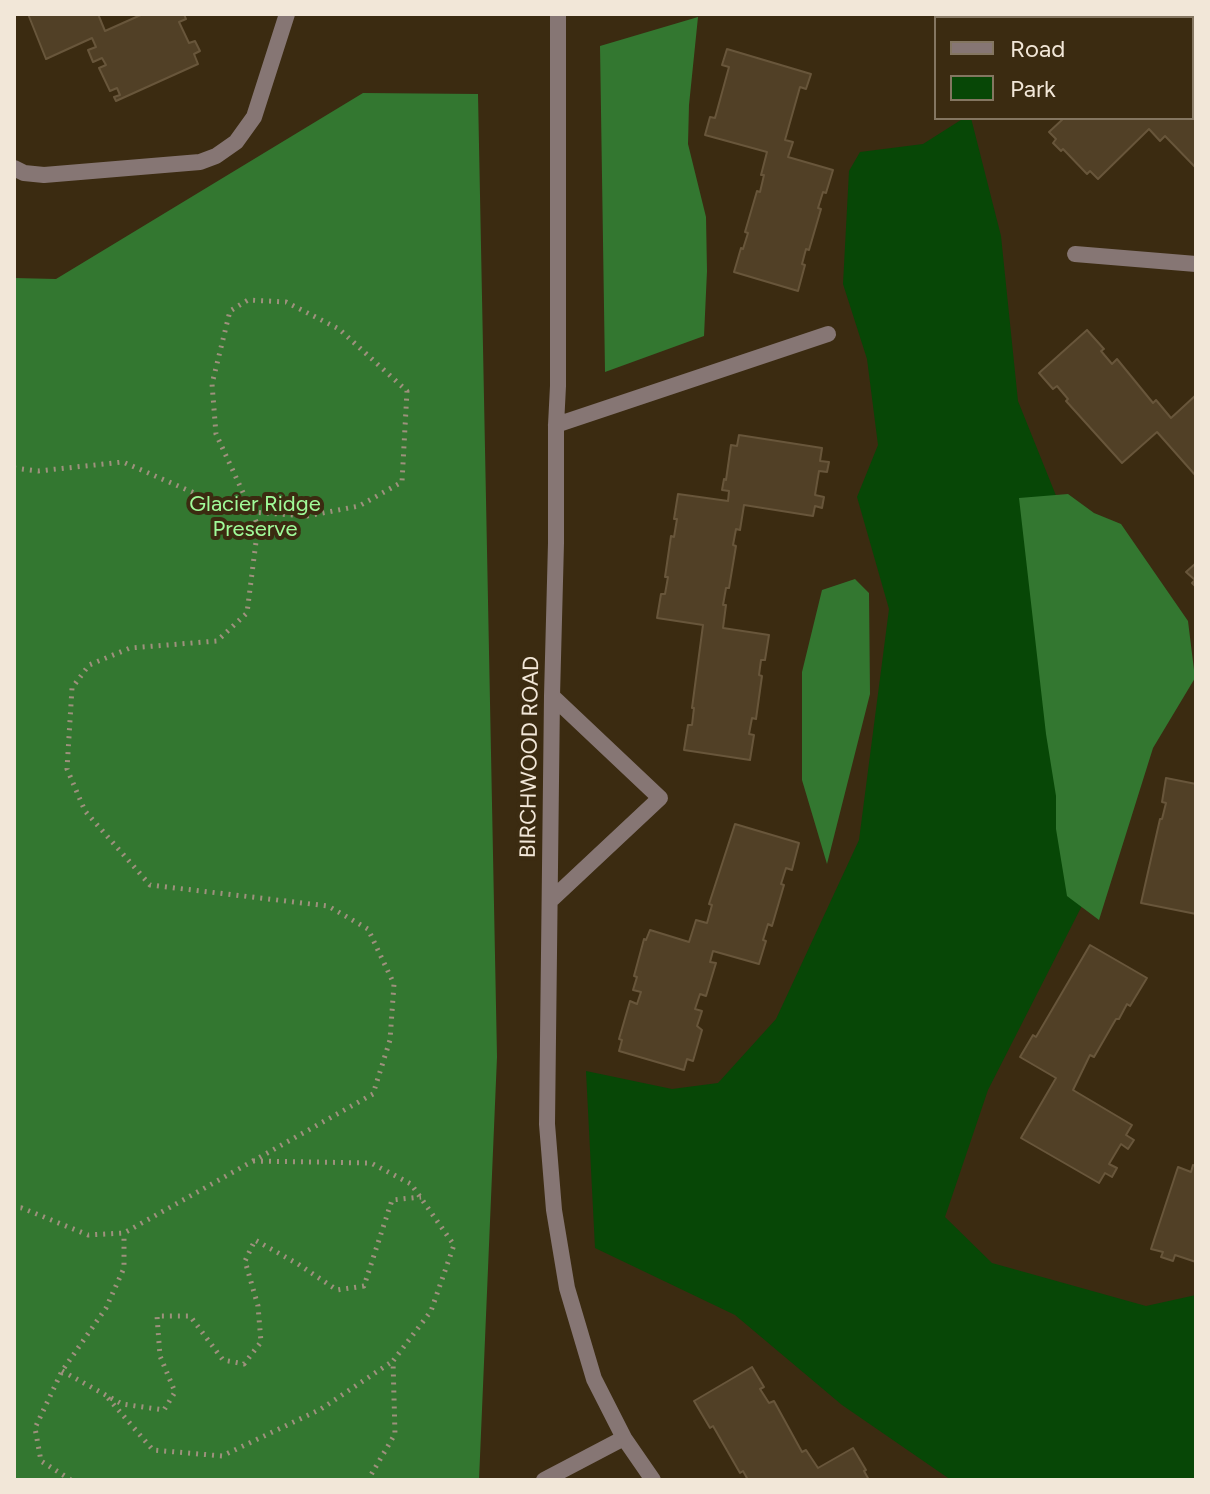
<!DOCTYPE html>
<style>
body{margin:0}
#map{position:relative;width:1210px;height:1494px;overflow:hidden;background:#3b2b11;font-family:Figtree,sans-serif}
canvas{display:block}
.frame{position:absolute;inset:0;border:16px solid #f2e7d8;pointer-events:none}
.legend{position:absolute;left:934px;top:16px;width:260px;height:104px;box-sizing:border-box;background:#3b2b11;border:2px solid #847661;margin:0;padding:10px 14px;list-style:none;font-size:24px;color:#f2e7d8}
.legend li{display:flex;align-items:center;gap:16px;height:40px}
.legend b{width:40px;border:2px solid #847661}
</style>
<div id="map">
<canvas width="1210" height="1494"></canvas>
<div class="frame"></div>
<ul class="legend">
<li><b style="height:10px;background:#867674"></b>Road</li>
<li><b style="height:22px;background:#074706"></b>Park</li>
</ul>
</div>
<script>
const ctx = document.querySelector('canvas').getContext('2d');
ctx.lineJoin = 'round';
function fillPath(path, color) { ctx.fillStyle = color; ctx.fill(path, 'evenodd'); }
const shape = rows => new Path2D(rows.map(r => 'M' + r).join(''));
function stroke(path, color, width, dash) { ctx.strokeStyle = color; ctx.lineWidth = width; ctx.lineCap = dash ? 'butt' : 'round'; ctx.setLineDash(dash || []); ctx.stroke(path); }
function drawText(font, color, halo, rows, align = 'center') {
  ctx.font = font + ' Figtree,sans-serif'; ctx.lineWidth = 8; ctx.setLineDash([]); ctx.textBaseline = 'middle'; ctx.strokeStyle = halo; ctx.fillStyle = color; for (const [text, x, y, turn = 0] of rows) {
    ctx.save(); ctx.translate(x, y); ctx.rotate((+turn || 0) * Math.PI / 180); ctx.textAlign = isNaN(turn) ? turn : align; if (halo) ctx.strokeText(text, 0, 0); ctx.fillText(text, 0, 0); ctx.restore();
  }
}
fillPath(shape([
 [964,118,971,118,1001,236,1018,401,1114,640,1091,888,988,1090,945,1217,992,1263,1146,1306,1196,1295,1196,1480,951,1480,842,1405,735,1315,595,1248,586,1071,672,1089,718,1083,776,1019,859,840,889,609,857,497,878,445,867,359,843,284,849,171,860,152,923,144]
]), '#074706');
fillPath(shape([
 [698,17,689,105,688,144,706,217,707,271,704,336,605,372,600,46],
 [363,93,478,94,497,1057,479,1480,14,1480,14,278,56,279],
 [1068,494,1094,513,1121,524,1188,621,1195,678,1153,748,1099,920,1067,896,1056,829,1056,796,1046,734,1019,498],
 [855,579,869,593,870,694,827,864,802,780,802,672,822,590]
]), '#337730');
const building = shape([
 [28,14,98,14,105,31,143,14,184,14,186,19,179,22,189,43,195,41,200,51,194,54,198,64,116,101,114,97,120,95,117,88,110,91,99,68,106,65,102,58,93,62,88,50,96,47,92,38,46,59,28,14],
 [727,49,811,74,806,89,800,87,785,140,793,142,788,157,833,170,826,193,823,192,818,208,821,209,809,250,806,249,802,264,805,265,798,291,734,272,741,248,743,249,748,233,745,232,757,191,760,192,764,175,761,175,767,152,705,135,710,117,715,118,729,67,722,65,727,49],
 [1196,72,1196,168,1165,136,1160,141,1149,129,1098,179,1090,171,1087,174,1063,149,1061,151,1053,143,1056,139,1049,132,1064,118,1192,118,1192,76,1196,72],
 [1087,330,1104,349,1101,351,1112,364,1117,359,1153,403,1156,400,1171,418,1196,395,1196,476,1157,432,1122,463,1066,401,1068,399,1057,386,1053,389,1039,373,1087,330],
 [739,435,822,448,820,461,829,462,827,472,819,471,815,495,824,497,822,508,815,506,813,516,744,505,740,530,736,529,733,545,736,546,729,588,726,588,723,605,726,605,723,628,769,635,765,660,761,660,759,675,762,676,756,719,752,718,749,734,754,735,750,760,684,750,688,725,692,725,694,708,692,708,703,625,657,618,661,594,665,594,668,577,665,577,671,536,674,537,677,519,674,519,678,494,728,501,729,491,722,490,724,479,726,480,731,445,737,446,739,435],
 [1196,563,1196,587,1192,583,1195,580,1186,572,1196,563],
 [1166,778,1196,784,1196,914,1141,903,1160,819,1162,819,1166,803,1162,802,1166,778],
 [735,824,799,843,792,870,786,868,781,884,784,885,772,926,768,924,763,940,766,941,759,964,713,951,710,962,716,963,706,996,700,994,695,1009,702,1011,697,1026,702,1030,693,1061,687,1059,684,1070,619,1051,622,1040,619,1039,630,1001,637,1004,641,992,633,990,637,977,634,976,644,939,646,940,650,930,689,942,696,920,707,923,712,905,709,904,735,824],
 [1090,945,1147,978,1130,1006,1127,1004,1119,1019,1116,1019,1094,1057,1090,1055,1073,1090,1132,1125,1126,1135,1134,1140,1128,1149,1121,1144,1109,1164,1117,1168,1112,1177,1105,1173,1099,1183,1021,1138,1056,1078,1020,1057,1033,1035,1036,1037,1090,945],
 [1193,1165,1196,1166,1196,1262,1175,1255,1173,1261,1161,1257,1163,1252,1151,1249,1178,1167,1191,1172,1193,1165],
 [752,1367,764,1387,760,1389,769,1403,774,1401,802,1452,806,1450,818,1468,853,1448,866,1470,864,1471,869,1480,748,1480,743,1471,740,1473,713,1426,710,1428,694,1401,752,1367]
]);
fillPath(building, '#514026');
stroke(building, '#68563b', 2);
stroke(shape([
 [14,468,38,471,123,462,238,512,252,512,307,516,359,506,402,482,407,391,339,329,286,302,248,300,230,311,212,384,216,434,252,512,258,526,247,613,217,641,130,648,89,665,72,688,67,769,85,811,150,885,328,906,368,929,394,984,390,1040,373,1094,124,1233,88,1235,22,1208,14,1207],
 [253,1161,371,1163,411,1184,454,1245,431,1311,393,1361,395,1434,368,1480],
 [62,1371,122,1404,164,1410,175,1392,160,1356,157,1316,190,1316,223,1360,244,1364,261,1342,258,1306,245,1261,255,1240,298,1264,337,1290,364,1286,392,1200,421,1197],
 [108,1398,153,1450,222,1456,321,1409,393,1361],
 [71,1480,41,1461,35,1428,62,1371,106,1308,124,1268,124,1233]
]), '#9e917d', 5, [2, 6]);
stroke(shape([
 [558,14,558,386,556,425,556,543,552,696,547,1124,554,1210,567,1288,594,1379,624,1438,653,1480],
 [14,168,24,173,44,175,200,162,216,156,236,142,254,117,287,14],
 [1075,254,1196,264],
 [556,425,828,334],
 [550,901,660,798,552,696],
 [544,1480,624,1438]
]), '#867674', 16);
drawText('22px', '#a0fb99', '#3b2b11', [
 ["Glacier Ridge",255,505],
 ["Preserve",255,530]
]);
drawText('22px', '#f2e7d8', '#3b2b11', [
 ["BIRCHWOOD ROAD",530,757,-89]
]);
</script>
